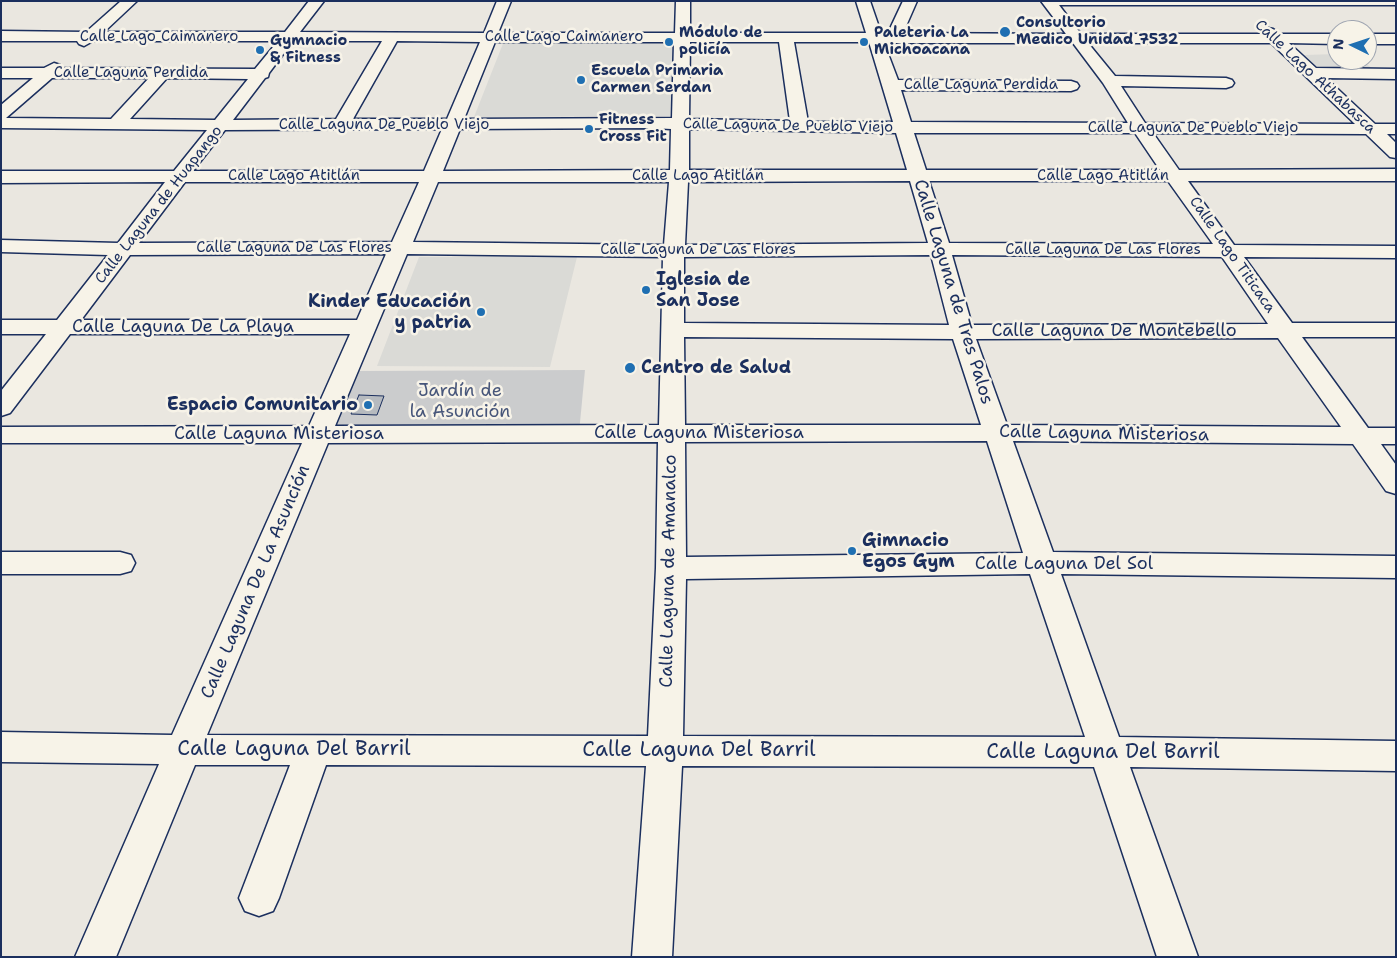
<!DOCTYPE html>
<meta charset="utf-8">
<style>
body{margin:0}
#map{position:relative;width:1397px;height:958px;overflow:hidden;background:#eae7e0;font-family:"Shantell Sans",sans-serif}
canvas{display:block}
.frame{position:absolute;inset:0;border:2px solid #1b2f5e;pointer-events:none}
.north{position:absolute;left:1327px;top:20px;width:50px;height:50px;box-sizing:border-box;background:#f7f3e8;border:1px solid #9fa5b1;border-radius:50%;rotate:274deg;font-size:14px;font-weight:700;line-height:20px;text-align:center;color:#1b2f5e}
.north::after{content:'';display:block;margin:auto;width:18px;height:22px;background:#1f6fb2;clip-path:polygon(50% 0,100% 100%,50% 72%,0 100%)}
</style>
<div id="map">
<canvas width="1397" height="958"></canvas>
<div class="frame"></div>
<div class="north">N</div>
</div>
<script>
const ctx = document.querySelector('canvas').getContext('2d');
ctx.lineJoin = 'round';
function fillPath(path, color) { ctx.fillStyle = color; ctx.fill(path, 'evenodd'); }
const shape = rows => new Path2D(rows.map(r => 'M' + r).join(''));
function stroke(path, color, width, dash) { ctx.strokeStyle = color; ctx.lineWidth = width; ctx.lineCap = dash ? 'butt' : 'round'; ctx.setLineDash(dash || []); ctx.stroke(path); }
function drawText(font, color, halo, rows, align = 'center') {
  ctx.font = font + ' "Shantell Sans",sans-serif'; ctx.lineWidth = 5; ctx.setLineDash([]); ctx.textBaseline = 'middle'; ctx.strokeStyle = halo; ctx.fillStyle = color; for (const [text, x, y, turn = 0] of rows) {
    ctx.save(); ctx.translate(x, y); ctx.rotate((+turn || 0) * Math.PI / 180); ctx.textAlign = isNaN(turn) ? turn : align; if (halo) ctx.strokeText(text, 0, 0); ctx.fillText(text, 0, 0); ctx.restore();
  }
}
fillPath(shape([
 [504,41,676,41,670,116,474,117],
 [1337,54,1337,60,1361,60,1377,72,1321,71,1304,55],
 [419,257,577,257,550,367,377,366]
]), '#dadad6');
fillPath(shape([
 [585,370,579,433,403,433,336,426,359,371]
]), '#cbcccd');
const building = shape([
 [359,395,384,396,377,415,351,414,359,395]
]);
fillPath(building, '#b6babf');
stroke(building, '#1b2f5e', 1);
const minor = shape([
 [121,1,137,1,104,32,285,32,309,1,324,1,300,32,484,33,497,1,511,1,498,33,675,33,676,1,690,1,690,33,866,33,856,1,870,1,881,33,888,33,903,1,917,1,903,33,1066,34,1041,1,1396,1,1396,5,1059,5,1081,34,1262,34,1261,32,1263,29,1268,28,1273,29,1279,34,1337,34,1337,44,1289,43,1316,68,1396,69,1396,79,1326,78,1375,124,1396,124,1396,134,1387,134,1396,143,1396,158,1390,157,1366,134,1153,133,1179,170,1396,169,1396,181,1188,181,1234,245,1396,246,1396,258,1244,257,1292,323,1396,323,1396,337,1302,337,1368,428,1396,428,1396,444,1381,444,1396,465,1396,494,1386,491,1353,444,1013,441,1053,552,1396,556,1396,578,1061,574,1119,737,1396,741,1396,771,1130,767,1198,957,1157,957,1094,767,682,766,672,957,632,957,646,766,326,765,279,898,273,911,259,916,245,911,239,898,290,765,195,765,116,957,75,957,159,764,1,762,1,732,172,735,302,443,1,443,1,427,309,426,350,334,70,334,10,413,1,416,1,391,46,334,1,334,1,320,57,320,108,255,1,252,1,240,118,243,165,182,1,183,1,171,174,171,207,130,1,128,1,105,33,78,1,78,1,68,44,68,54,63,60,65,62,68,255,69,278,41,93,41,84,46,79,44,77,41,1,41,1,31,86,32,121,1],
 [293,41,382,41,336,119,233,120,265,78,268,77,269,73,293,41],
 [397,41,480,42,447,119,353,119,397,41],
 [495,42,674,42,672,118,464,119,495,42],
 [690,42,779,42,790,121,689,119,690,42],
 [794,42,869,42,893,122,808,122,794,42],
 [884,43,1073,43,1103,83,1128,123,911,122,901,90,1071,91,1077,89,1079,86,1077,83,1071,81,898,80,884,43],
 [1088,43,1271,43,1355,124,1145,123,1121,86,1226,88,1232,86,1234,83,1232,80,1226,78,1115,76,1088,43],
 [52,78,149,78,111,119,6,118,52,78],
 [167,78,248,79,215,120,130,119,167,78],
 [652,128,671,129,670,170,443,171,460,129,652,128],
 [442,129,424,171,193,171,225,130,442,129],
 [689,129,896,133,907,170,689,170,689,129],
 [914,133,1135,133,1160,170,926,170,914,133],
 [910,181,928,243,685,245,688,182,910,181],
 [929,181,1168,181,1213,244,949,243,929,181],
 [185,182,419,182,392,242,139,243,185,182],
 [438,182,669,182,664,245,413,242,438,182],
 [386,254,357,320,81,320,130,255,386,254],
 [407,254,663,257,659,425,335,426,407,254],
 [931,255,949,325,684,323,684,257,931,255],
 [952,255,1222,257,1268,324,972,325,952,255],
 [684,337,953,339,981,425,685,425,684,337],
 [1278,338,1341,427,1007,425,976,339,1278,338],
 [987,441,1023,553,686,557,685,442,987,441],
 [658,442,656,568,648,736,207,735,328,443,658,442],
 [1030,574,1085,737,683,736,686,579,1030,574],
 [1367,34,1396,34,1396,44,1367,44,1367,34],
 [1,552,120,552,131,555,135,563,131,571,120,574,1,574,1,552]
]);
stroke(minor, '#1b2f5e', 3);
fillPath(minor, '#f7f3e8');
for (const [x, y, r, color] of [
 [1005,32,6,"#1f6fb2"],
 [669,42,5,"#1f6fb2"],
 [864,42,5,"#1f6fb2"],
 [260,50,5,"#1f6fb2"],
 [581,80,5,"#1f6fb2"],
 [589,129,5,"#1f6fb2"],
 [646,290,5,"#1f6fb2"],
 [481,312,5,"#1f6fb2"],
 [630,368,6,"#1f6fb2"],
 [368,405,5,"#1f6fb2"],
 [852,551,5,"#1f6fb2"]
]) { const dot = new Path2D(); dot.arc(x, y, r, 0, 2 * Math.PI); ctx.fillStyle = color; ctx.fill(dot); stroke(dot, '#f7f3e8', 2); }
drawText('bold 15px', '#1b2f5e', '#f7f3e8', [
 ["Consultorio",1016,23],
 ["Medico Unidad 7532",1016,40],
 ["Módulo de",679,33],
 ["policía",679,50],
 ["Paleteria La",874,33],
 ["Michoacana",874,50],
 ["Gymnacio",270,41],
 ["& Fitness",270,58],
 ["Escuela Primaria",591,71],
 ["Carmen Serdan",591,88],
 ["Fitness",599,120],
 ["Cross Fit",599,137]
], 'left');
drawText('15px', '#1b2f5e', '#f7f3e8', [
 ["Calle Lago Caimanero",159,37],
 ["Calle Lago Caimanero",564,37],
 ["Calle Laguna Perdida",131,73],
 ["Calle Lago Athabasca",1315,77,43],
 ["Calle Laguna Perdida",981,85],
 ["Calle Laguna De Pueblo Viejo",384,125],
 ["Calle Laguna De Pueblo Viejo",788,126,1],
 ["Calle Laguna De Pueblo Viejo",1193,128],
 ["Calle Lago Atitlán",294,176],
 ["Calle Lago Atitlán",698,176],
 ["Calle Lago Atitlán",1103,176],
 ["Calle Laguna de Huapango",159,205,-52],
 ["Calle Laguna De Las Flores",294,248],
 ["Calle Laguna De Las Flores",698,250],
 ["Calle Laguna De Las Flores",1103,250],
 ["Calle Lago Titicaca",1232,255,55]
]);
drawText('bold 18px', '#1b2f5e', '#f7f3e8', [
 ["Iglesia de",656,280],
 ["San Jose",656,301],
 ["Kinder Educación",471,302,"right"],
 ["y patria",471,323,"right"],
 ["Centro de Salud",641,368],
 ["Espacio Comunitario",358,405,"right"],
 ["Gimnacio",862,541],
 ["Egos Gym",862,562]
], 'left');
drawText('18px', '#1b2f5e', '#f7f3e8', [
 ["Calle Laguna de Tres Palos",953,292,73],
 ["Calle Laguna De La Playa",183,327],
 ["Calle Laguna De Montebello",1114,331],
 ["Calle Laguna Misteriosa",699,433],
 ["Calle Laguna Misteriosa",279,434],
 ["Calle Laguna Misteriosa",1104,434,1],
 ["Calle Laguna Del Sol",1064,564],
 ["Calle Laguna de Amanalco",669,571,-89],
 ["Calle Laguna De La Asunción",256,582,-67]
]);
drawText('18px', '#47567a', '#f7f3e8', [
 ["Jardín de",460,391],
 ["la Asunción",460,412]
]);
drawText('21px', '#1b2f5e', '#f7f3e8', [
 ["Calle Laguna Del Barril",294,750],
 ["Calle Laguna Del Barril",699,751],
 ["Calle Laguna Del Barril",1103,753]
]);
</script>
